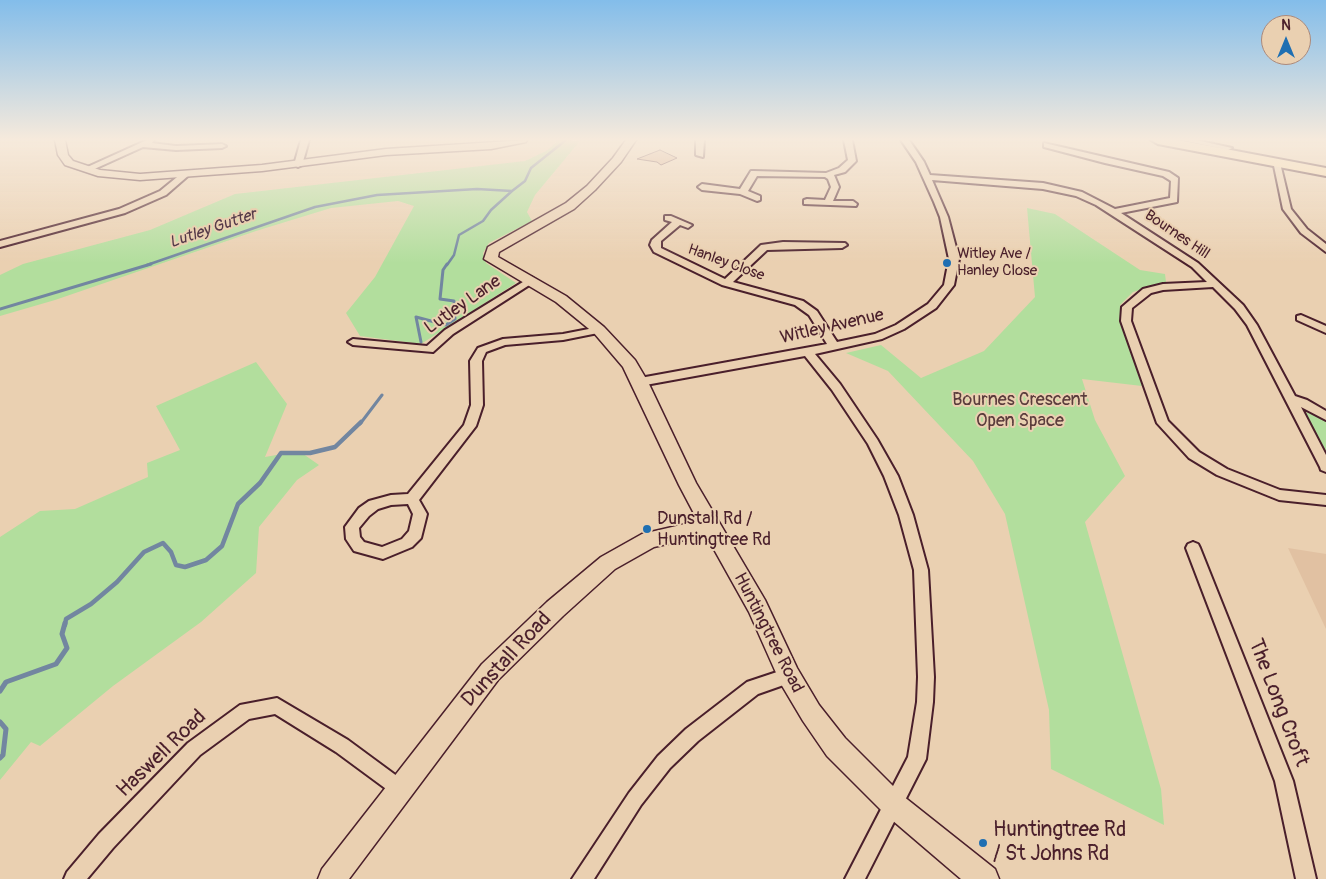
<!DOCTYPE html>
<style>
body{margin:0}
#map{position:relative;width:1326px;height:879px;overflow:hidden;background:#ead0b1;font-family:Pangolin,sans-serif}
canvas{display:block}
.north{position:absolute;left:1261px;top:15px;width:50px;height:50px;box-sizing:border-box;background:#ead0b1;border:1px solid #aa897b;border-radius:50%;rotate:0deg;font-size:14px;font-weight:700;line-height:20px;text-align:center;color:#4a1f2b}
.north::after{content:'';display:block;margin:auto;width:18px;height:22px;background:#1f6fb2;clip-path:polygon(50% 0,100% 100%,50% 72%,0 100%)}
</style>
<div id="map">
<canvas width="1326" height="879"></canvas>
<div class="north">N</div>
</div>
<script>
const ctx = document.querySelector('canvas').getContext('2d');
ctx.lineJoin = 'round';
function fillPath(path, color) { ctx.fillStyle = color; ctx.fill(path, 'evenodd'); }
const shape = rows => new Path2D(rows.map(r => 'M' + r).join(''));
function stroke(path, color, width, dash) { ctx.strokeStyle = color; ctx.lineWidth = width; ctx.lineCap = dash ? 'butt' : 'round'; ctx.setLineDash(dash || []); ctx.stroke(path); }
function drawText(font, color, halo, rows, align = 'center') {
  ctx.font = font + ' Pangolin,sans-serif'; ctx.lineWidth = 4; ctx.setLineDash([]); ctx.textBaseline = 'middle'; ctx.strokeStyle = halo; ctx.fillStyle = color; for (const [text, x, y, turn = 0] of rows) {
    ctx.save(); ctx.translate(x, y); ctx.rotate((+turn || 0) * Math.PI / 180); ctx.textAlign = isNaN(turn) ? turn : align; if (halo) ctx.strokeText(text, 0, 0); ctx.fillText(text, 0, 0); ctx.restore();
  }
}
fillPath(shape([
 [1288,548,1326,554,1326,629]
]), '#e1c1a2');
fillPath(shape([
 [558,140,580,141,535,195,527,212,532,221,489,243,483,253,486,263,516,283,421,344,360,336,346,313,375,277,414,206,398,201,331,208,256,231,55,300,0,316,0,275,23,264,150,230,235,194,525,161,548,150],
 [1027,208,1055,214,1140,270,1165,274,1166,282,1133,292,1120,305,1121,324,1142,386,1082,379,1095,420,1125,476,1085,522,1161,789,1164,825,1051,769,1049,710,1005,514,973,461,888,371,846,353,881,345,921,378,984,351,1035,297],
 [256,362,287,404,265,457,299,451,319,465,297,480,259,527,256,573,201,622,113,686,40,746,31,742,0,780,0,537,40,511,75,509,148,477,147,463,180,450,156,406],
 [1305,412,1326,419,1326,455]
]), '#b2de9d');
stroke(shape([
 [147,265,315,207,377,195,477,189,512,191,525,181,531,168,566,140],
 [447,265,454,255,459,235,483,221,491,210,512,191]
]), '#7286a0', 2.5);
stroke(shape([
 [0,309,151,264],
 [421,342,416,317,446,325,455,319,454,301,440,299,443,270,447,264],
 [360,424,382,395]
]), '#7286a0', 3);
stroke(shape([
 [65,625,66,619,91,604,117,582,144,552,163,543,171,552,176,565,185,567,206,560,222,546,238,504,260,483,281,453,310,453,335,447,361,422]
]), '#7286a0', 4.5);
stroke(shape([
 [0,691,6,682,56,664,67,648,62,634,65,623],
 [0,722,6,729,3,755,0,758]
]), '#7286a0', 5);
const building = shape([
 [660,150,677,158,661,165,657,162,637,159,660,150]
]);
fillPath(building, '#d6a987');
stroke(building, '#4a1f2b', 1);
const street = shape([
 [147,140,154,140,152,143,176,146,222,144,226,146,222,148,176,150,143,147,90,171,83,169,147,140],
 [301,140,309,140,302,165,298,167,294,165,301,140],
 [696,140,704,140,703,157,696,155,696,140],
 [844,140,852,140,856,161,845,172,834,175,839,187,833,201,853,201,857,204,856,206,804,204,804,200,807,199,825,200,831,187,828,179,825,177,757,176,748,191,760,196,760,200,757,201,740,194,702,190,698,187,702,184,740,189,751,171,754,171,826,173,839,168,848,160,844,140],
 [901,140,909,140,924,162,930,175,1043,183,1082,192,1115,209,1170,198,1171,181,1163,176,1105,163,1044,147,1044,143,1169,172,1178,178,1177,202,1121,213,1198,263,1243,305,1257,325,1295,396,1307,400,1326,411,1326,420,1301,407,1326,455,1326,472,1321,470,1320,467,1247,325,1235,309,1213,287,1163,290,1151,293,1132,308,1131,321,1168,421,1199,452,1227,469,1280,490,1326,495,1326,505,1279,500,1217,475,1189,458,1157,423,1121,321,1122,307,1143,289,1163,284,1207,282,1192,267,1096,205,1076,196,1043,189,932,180,948,217,959,259,954,285,936,308,904,329,882,339,815,354,840,384,877,439,898,476,913,515,928,570,934,677,933,702,926,759,865,879,845,879,908,757,917,702,918,677,914,570,899,515,884,476,868,444,832,390,805,356,640,386,634,382,640,378,827,344,809,315,795,305,722,285,654,252,650,245,652,240,672,222,665,220,665,216,671,216,692,225,688,228,680,225,661,241,661,248,725,279,761,245,783,242,845,243,847,245,842,248,767,250,733,282,803,301,817,311,837,342,875,334,896,325,928,304,944,285,949,259,940,217,934,202,916,162,901,140],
 [1181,140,1196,140,1232,148,1228,150,1181,140],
 [1273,161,1280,163,1291,209,1307,229,1326,244,1326,252,1301,233,1283,209,1273,161],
 [182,173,189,175,166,195,125,213,0,247,0,241,119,209,160,191,182,173],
 [531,277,536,280,534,282,453,334,433,352,353,345,348,342,353,339,427,346,445,330,531,277],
 [1301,315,1326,326,1326,333,1297,320,1297,316,1301,315],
 [599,327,603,328,604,330,603,332,563,340,505,345,486,352,482,361,483,405,476,426,419,500,427,514,421,538,412,547,383,559,354,551,346,539,345,527,359,508,369,501,391,495,408,494,464,425,471,405,470,361,478,348,503,339,563,334,599,327],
 [408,504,413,514,409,531,402,539,382,547,364,542,360,537,359,528,369,516,378,509,391,505,408,504],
 [1193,542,1198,544,1200,548,1293,781,1316,879,1296,879,1275,781,1186,548,1188,544,1193,542],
 [789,668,795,671,797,676,795,681,758,694,698,741,670,768,641,805,594,879,572,879,629,793,658,756,686,729,747,682,789,668],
 [277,698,348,740,405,782,408,788,405,794,399,797,393,794,336,752,275,714,249,719,200,755,113,848,87,879,64,879,67,872,99,834,188,743,240,705,277,698]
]);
const secondary = shape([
 [55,140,65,140,68,155,73,161,100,170,140,174,262,165,386,149,527,140,526,142,491,149,386,155,262,171,140,180,98,176,65,165,58,155,55,140],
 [626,140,636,140,621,162,595,190,574,209,499,252,498,257,566,296,604,327,635,360,648,382,696,483,765,600,797,668,819,705,845,738,903,796,995,869,999,879,961,879,885,814,827,756,803,721,781,684,749,612,706,535,654,547,615,569,563,616,498,680,349,879,318,879,322,869,482,664,547,602,601,557,642,534,698,521,679,485,623,367,594,333,556,302,484,259,488,247,566,203,587,186,613,158,626,140]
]);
const highway = shape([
 [1151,140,1178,140,1326,168,1326,176,1158,144,1151,140]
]);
stroke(street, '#4a1f2b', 4);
stroke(secondary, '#4a1f2b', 3);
stroke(highway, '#4a1f2b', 4);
fillPath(street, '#ead0b1');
fillPath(secondary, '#ead0b1');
fillPath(highway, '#fbddab');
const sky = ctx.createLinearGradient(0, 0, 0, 263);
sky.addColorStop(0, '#83bdea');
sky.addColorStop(0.53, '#f6eadc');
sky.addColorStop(1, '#f6eadc00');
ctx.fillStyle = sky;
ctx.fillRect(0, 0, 1326, 263);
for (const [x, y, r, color] of [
 [947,263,5,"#1f6fb2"],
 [647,529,5,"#1f6fb2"],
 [983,843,5,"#1f6fb2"]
]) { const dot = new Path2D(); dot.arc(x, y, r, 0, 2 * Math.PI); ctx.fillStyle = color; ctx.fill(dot); stroke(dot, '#ead0b1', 2); }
drawText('15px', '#4a1f2b', '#ead0b1', [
 ["Bournes Hill",1177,235,34],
 ["Hanley Close",726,263,20]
]);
drawText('15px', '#4a1f2b', '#ead0b1', [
 ["Witley Ave /",957,254],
 ["Hanley Close",957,271]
], 'left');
drawText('italic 16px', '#543948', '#ead0b1', [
 ["Lutley Gutter",213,229,-19]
]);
drawText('18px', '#4a1f2b', '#ead0b1', [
 ["Lutley Lane",463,305,-35],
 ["Witley Avenue",832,327,-13],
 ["Huntingtree Road",768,633,63]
]);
drawText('18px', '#5a3c3c', '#ead0b1', [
 ["Bournes Crescent",1020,400],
 ["Open Space",1020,421]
]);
drawText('18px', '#4a1f2b', '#ead0b1', [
 ["Dunstall Rd /",657,519],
 ["Huntingtree Rd",657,540]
], 'left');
drawText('21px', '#4a1f2b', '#ead0b1', [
 ["Dunstall Road",507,660,-47],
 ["The Long Croft",1278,703,69],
 ["Haswell Road",162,754,-44]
]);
drawText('21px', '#4a1f2b', '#ead0b1', [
 ["Huntingtree Rd",993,831],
 ["/ St Johns Rd",993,855]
], 'left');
</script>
